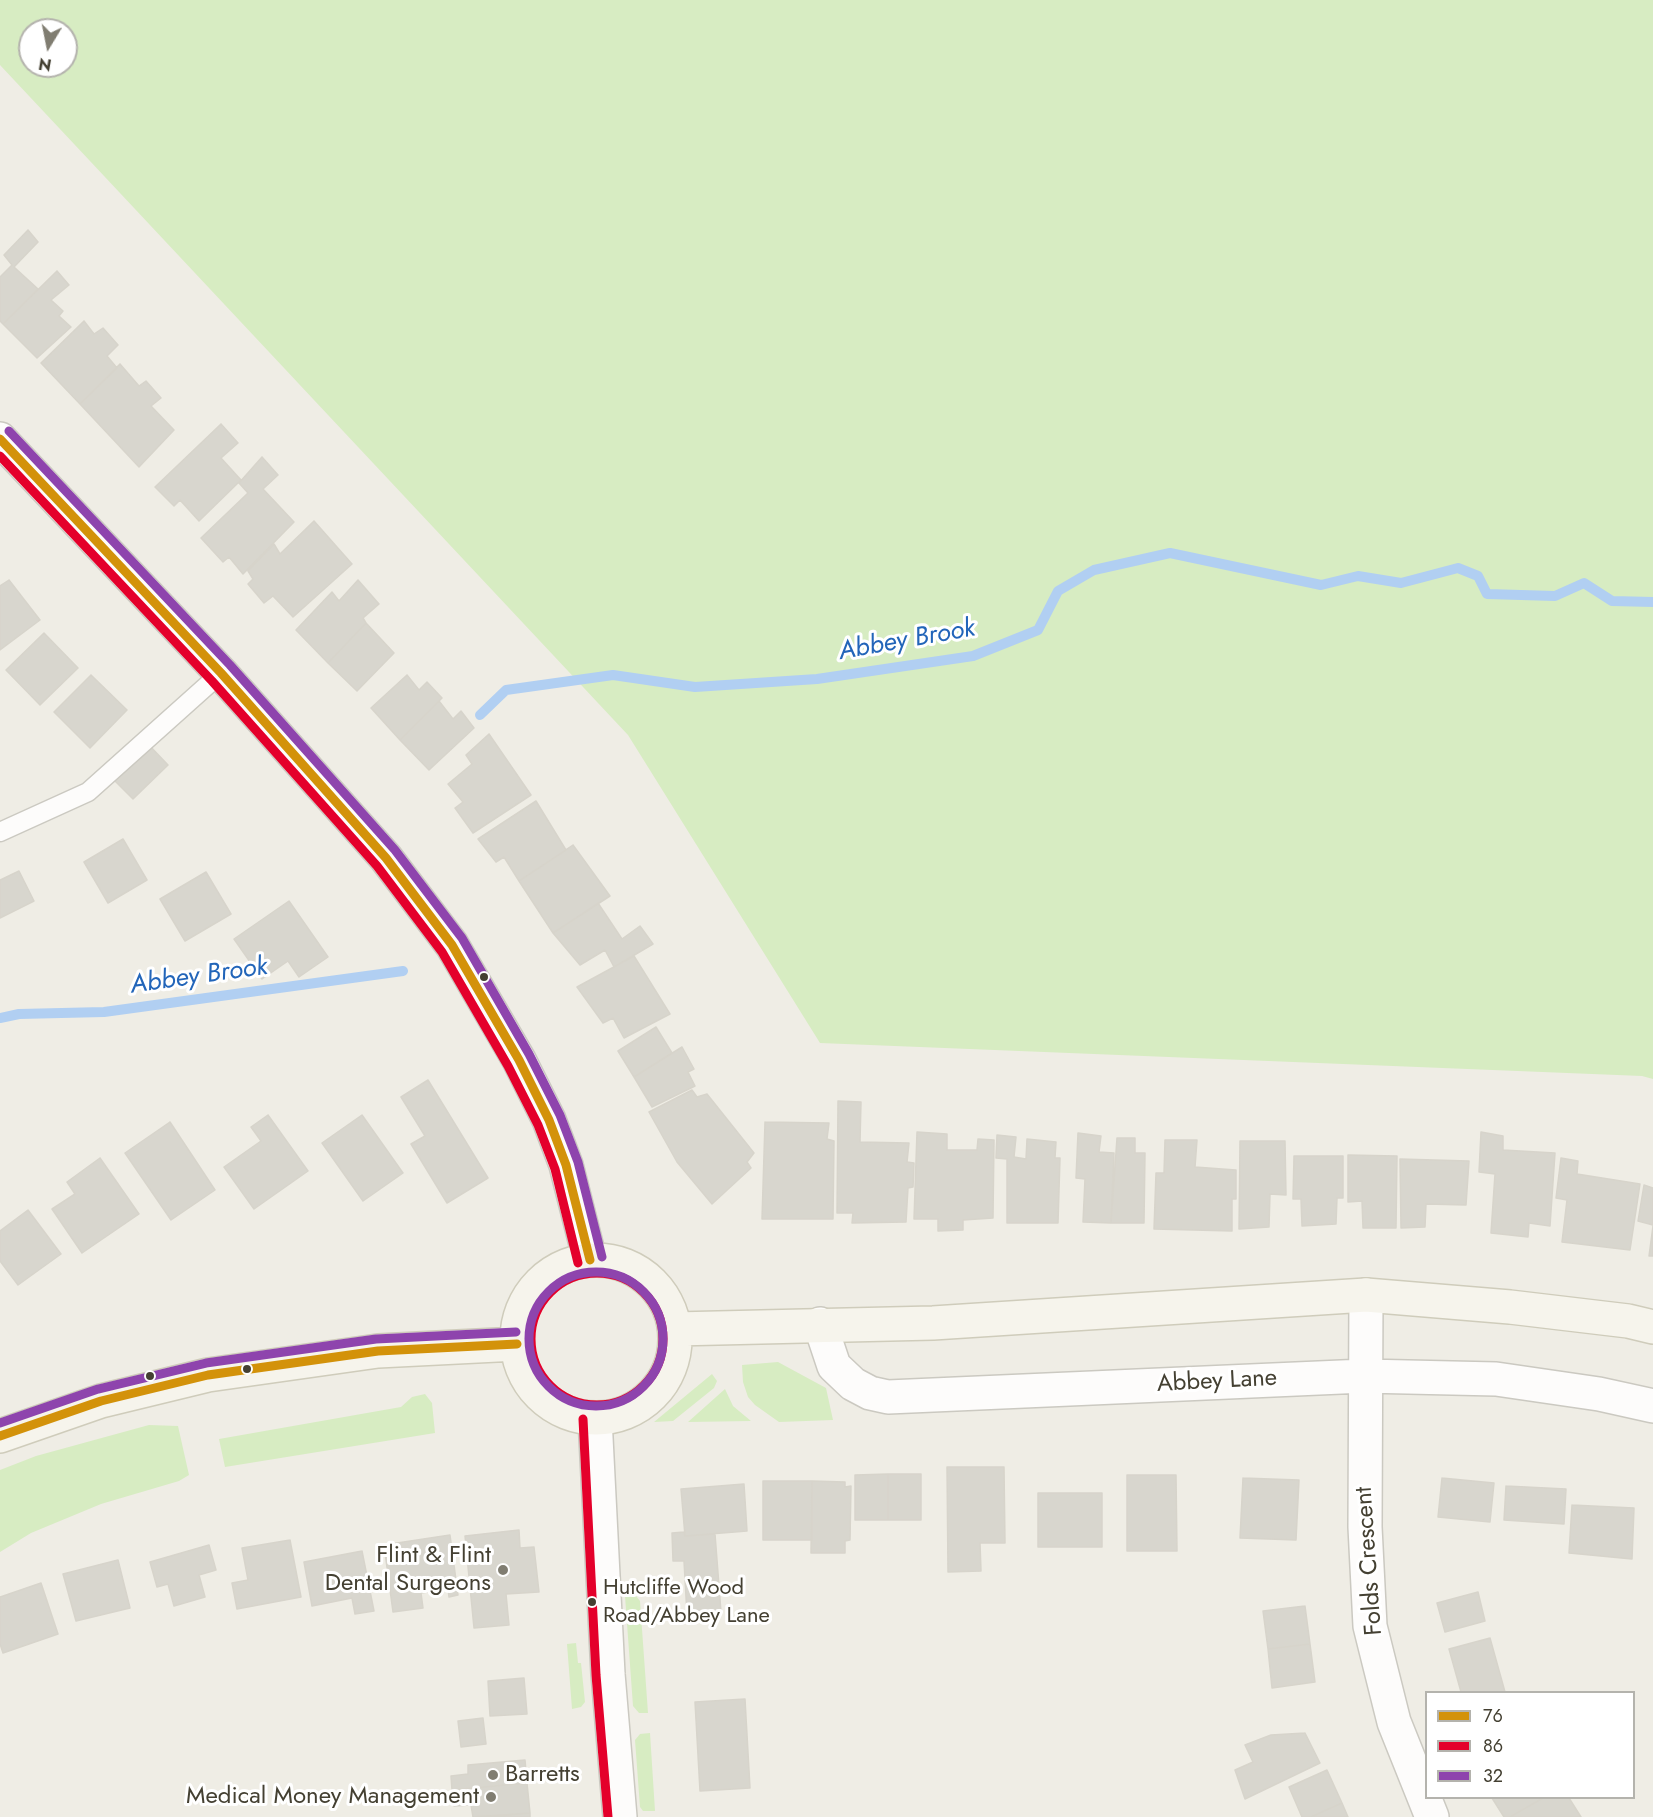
<!DOCTYPE html>
<style>
body{margin:0}
#map{position:relative;width:1653px;height:1817px;overflow:hidden;background:#efede5;font-family:Jost,sans-serif}
canvas{display:block}
.legend{position:absolute;left:1425px;top:1691px;width:210px;height:108px;box-sizing:border-box;background:#fff;border:2px solid #b4b3ad;margin:0;padding:8px 10px;list-style:none;font-size:18px;color:#444032}
.legend li{display:flex;align-items:center;gap:12px;height:30px}
.legend b{width:30px;border:2px solid #b4b3ad}
.north{position:absolute;left:18px;top:18px;width:60px;height:60px;box-sizing:border-box;background:#fff;border:2px solid #b4b3ad;border-radius:50%;rotate:190deg;font-size:16px;font-weight:700;line-height:24px;text-align:center;color:#444032}
.north::after{content:'';display:block;margin:auto;width:21px;height:27px;background:#807d71;clip-path:polygon(50% 0,100% 100%,50% 72%,0 100%)}
</style>
<div id="map">
<canvas width="1653" height="1817"></canvas>
<ul class="legend">
<li><b style="height:8px;background:#d3920a"></b>76</li>
<li><b style="height:8px;background:#e4002b"></b>86</li>
<li><b style="height:8px;background:#8e44ad"></b>32</li>
</ul>
<div class="north">N</div>
</div>
<script>
const ctx = document.querySelector('canvas').getContext('2d');
ctx.lineJoin = 'round';
function fillPath(path, color) { ctx.fillStyle = color; ctx.fill(path, 'evenodd'); }
const shape = rows => new Path2D(rows.map(r => 'M' + r).join(''));
function stroke(path, color, width, dash) { ctx.strokeStyle = color; ctx.lineWidth = width; ctx.lineCap = dash ? 'butt' : 'round'; ctx.setLineDash(dash || []); ctx.stroke(path); }
function drawText(font, color, halo, rows, align = 'center') {
  ctx.font = font + ' Jost,sans-serif'; ctx.lineWidth = 6; ctx.setLineDash([]); ctx.textBaseline = 'middle'; ctx.strokeStyle = halo; ctx.fillStyle = color; for (const [text, x, y, turn = 0] of rows) {
    ctx.save(); ctx.translate(x, y); ctx.rotate((+turn || 0) * Math.PI / 180); ctx.textAlign = isNaN(turn) ? turn : align; if (halo) ctx.strokeText(text, 0, 0); ctx.fillText(text, 0, 0); ctx.restore();
  }
}
fillPath(shape([
 [0,0,1653,0,1653,1079,1642,1076,820,1043,628,735,0,65],
 [30,30,66,30,66,66,30,66],
 [778,1362,826,1388,833,1420,779,1422,755,1405,748,1397,743,1382,742,1365],
 [712,1374,717,1381,714,1388,673,1421,654,1422],
 [725,1389,733,1406,751,1421,688,1422],
 [425,1394,432,1403,435,1433,225,1467,219,1439,401,1407,412,1397],
 [149,1425,178,1426,189,1475,179,1481,101,1504,31,1533,0,1552,0,1470,36,1456],
 [625,1596,636,1596,640,1601,648,1713,639,1713,633,1706],
 [576,1643,578,1663,581,1663,585,1702,581,1707,572,1709,567,1644],
 [650,1733,655,1811,643,1811,640,1807,635,1740,640,1734]
]), '#d7ecc2');
stroke(shape([
 [480,715,506,690,613,675,695,687,817,679,973,656,1038,630,1058,591,1094,570,1170,553,1321,585,1358,576,1401,583,1458,568,1478,576,1487,594,1555,596,1584,583,1612,601,1653,602],
 [0,1018,19,1014,104,1012,403,971]
]), '#b1cff2', 10);
const building = shape([
 [28,230,38,242,14,267,38,289,3,324,0,321,0,277,12,265,4,255,28,230],
 [57,271,69,285,51,300,63,311,59,316,71,327,37,358,3,324,57,271],
 [84,321,94,334,103,328,118,345,107,356,117,368,80,404,41,363,84,321],
 [120,364,139,386,146,381,161,398,151,406,174,430,139,467,80,404,120,364],
 [221,424,238,443,221,458,241,480,199,521,180,500,174,506,155,487,221,424],
 [262,457,278,475,263,489,294,522,243,574,229,557,223,562,201,538,248,493,239,483,262,457],
 [314,521,352,564,293,617,273,596,264,603,248,584,253,579,248,571,274,544,280,554,314,521],
 [9,580,40,620,0,650,0,586,9,580],
 [358,580,379,604,363,618,366,623,328,663,296,630,332,592,339,601,358,580],
 [366,623,394,653,357,691,328,663,366,623],
 [44,633,78,668,40,705,6,670,44,633],
 [91,675,127,710,90,748,54,712,91,675],
 [407,675,419,690,427,682,442,698,400,740,371,708,407,675],
 [439,701,453,719,461,711,474,728,429,770,400,740,439,701],
 [489,734,531,795,473,833,455,808,463,802,448,784,472,764,466,755,489,734],
 [148,744,168,765,133,799,112,778,148,744],
 [536,801,566,850,519,881,504,857,496,862,478,839,536,801],
 [123,839,147,880,108,903,84,862,123,839],
 [573,845,610,896,553,933,519,881,573,845],
 [19,871,34,901,0,918,0,880,19,871],
 [206,872,231,914,185,941,160,899,206,872],
 [289,901,328,957,299,977,288,961,262,979,234,939,289,901],
 [598,903,622,939,640,926,653,944,614,967,605,950,580,965,553,933,598,903],
 [634,956,670,1014,624,1038,613,1018,603,1023,577,987,634,956],
 [656,1027,672,1053,634,1077,618,1051,656,1027],
 [682,1047,694,1069,688,1072,695,1086,652,1107,634,1077,682,1047],
 [428,1080,488,1178,447,1203,411,1144,425,1136,401,1097,428,1080],
 [692,1090,697,1097,707,1094,754,1153,747,1162,751,1168,712,1204,677,1162,649,1112,692,1090],
 [838,1101,861,1102,860,1142,909,1143,907,1162,914,1163,913,1187,908,1188,906,1222,852,1223,853,1213,837,1213,838,1101],
 [268,1115,308,1171,254,1209,224,1167,261,1141,251,1127,268,1115],
 [362,1115,403,1173,363,1201,322,1143,362,1115],
 [170,1122,215,1190,171,1220,125,1153,170,1122],
 [765,1122,829,1123,827,1139,834,1141,833,1219,762,1219,765,1122],
 [917,1132,947,1134,947,1150,977,1150,978,1139,994,1140,993,1218,963,1220,963,1230,938,1231,938,1219,914,1219,917,1132],
 [1481,1132,1503,1136,1503,1150,1555,1153,1550,1226,1529,1223,1528,1237,1491,1233,1495,1174,1479,1172,1481,1132],
 [1078,1133,1101,1136,1099,1152,1114,1153,1111,1223,1083,1222,1085,1179,1076,1178,1078,1133],
 [997,1135,1016,1137,1014,1157,1026,1159,1027,1139,1056,1142,1055,1158,1060,1158,1058,1223,1007,1223,1007,1159,996,1158,997,1135],
 [1117,1138,1135,1138,1135,1153,1145,1153,1144,1223,1111,1223,1117,1138],
 [1165,1140,1197,1140,1195,1167,1236,1170,1236,1199,1232,1199,1232,1231,1154,1229,1156,1173,1164,1173,1165,1140],
 [1240,1141,1285,1141,1286,1195,1270,1194,1269,1227,1239,1229,1240,1141],
 [1348,1155,1397,1156,1396,1228,1363,1228,1362,1201,1348,1202,1348,1155],
 [1294,1156,1343,1156,1343,1198,1337,1198,1336,1224,1302,1226,1301,1199,1293,1199,1294,1156],
 [100,1158,139,1214,82,1253,52,1209,75,1194,67,1182,100,1158],
 [1561,1158,1578,1161,1577,1174,1640,1184,1630,1250,1562,1242,1567,1200,1556,1198,1561,1158],
 [1400,1159,1469,1161,1466,1205,1426,1204,1425,1227,1401,1228,1400,1159],
 [1644,1185,1653,1188,1653,1225,1638,1221,1644,1185],
 [28,1210,61,1254,18,1285,0,1261,0,1231,28,1210],
 [1653,1226,1653,1256,1649,1256,1653,1226],
 [947,1467,1004,1467,1005,1543,980,1543,981,1571,948,1572,947,1467],
 [888,1474,921,1474,921,1520,888,1520,888,1474],
 [888,1474,888,1520,855,1520,855,1475,888,1474],
 [1127,1475,1176,1475,1177,1551,1127,1551,1127,1475],
 [1243,1478,1299,1480,1296,1540,1240,1538,1243,1478],
 [1442,1478,1494,1483,1490,1522,1438,1517,1442,1478],
 [763,1481,812,1481,812,1540,763,1540,763,1481],
 [812,1481,845,1482,845,1487,851,1486,850,1540,845,1541,845,1553,811,1553,812,1481],
 [744,1484,747,1531,685,1536,681,1489,744,1484],
 [1506,1486,1566,1489,1564,1524,1504,1520,1506,1486],
 [1038,1493,1102,1493,1102,1547,1038,1547,1038,1493],
 [1572,1505,1634,1508,1632,1559,1569,1553,1572,1505],
 [519,1530,520,1548,534,1547,539,1592,506,1594,509,1625,474,1628,465,1536,519,1530],
 [684,1532,685,1536,715,1534,721,1612,687,1615,684,1561,673,1561,672,1533,684,1532],
 [450,1535,458,1595,449,1597,448,1589,421,1593,423,1608,393,1612,384,1545,450,1535],
 [290,1540,301,1597,237,1609,232,1583,248,1580,242,1548,290,1540],
 [209,1545,216,1570,199,1575,205,1597,174,1606,168,1584,157,1587,150,1562,209,1545],
 [362,1551,374,1611,355,1614,352,1598,312,1606,304,1562,362,1551],
 [118,1560,130,1608,76,1621,63,1574,118,1560],
 [41,1583,58,1634,3,1653,0,1644,0,1597,41,1583],
 [1478,1592,1485,1621,1445,1632,1437,1603,1478,1592],
 [1305,1606,1310,1644,1268,1649,1263,1611,1305,1606],
 [1490,1638,1505,1692,1461,1692,1449,1649,1490,1638],
 [1310,1644,1315,1682,1272,1688,1268,1649,1310,1644],
 [524,1678,527,1714,490,1716,488,1681,524,1678],
 [745,1699,750,1788,700,1791,695,1702,745,1699],
 [483,1718,486,1744,461,1747,458,1721,483,1718],
 [1305,1733,1320,1763,1245,1799,1235,1770,1253,1762,1245,1745,1271,1735,1305,1733],
 [525,1760,527,1783,452,1790,451,1776,468,1774,468,1765,525,1760],
 [1327,1770,1342,1803,1311,1817,1302,1817,1289,1787,1327,1770],
 [527,1783,530,1813,473,1817,471,1805,454,1806,452,1790,527,1783],
 [1492,1798,1543,1798,1510,1817,1504,1817,1492,1798],
 [1543,1798,1569,1798,1581,1817,1510,1817,1543,1798],
 [1342,1803,1348,1817,1311,1817,1342,1803],
 [530,1813,530,1817,487,1817,530,1813]
]);
fillPath(building, '#d8d6ce');
stroke(building, '#d7d4cb', 1.5);
const service = shape([
 [0,832,88,792,221,673]
]);
const minor = shape([
 [1366,1295,1365,1527,1370,1626,1394,1722,1432,1817],
 [820,1324,834,1366,853,1384,870,1393,888,1397,1364,1376,1496,1379,1599,1394,1653,1406]
]);
const tertiary = shape([
 [0,439,221,673,386,858,452,945,519,1060,549,1120,566,1165,590,1260],
 [595,1418,608,1674,620,1817]
]);
const secondary = shape([
 '517 1339a79 79 0 1 1 158 0a79 79 0 1 1-158 0Z',
 [675,1329,933,1323,1366,1295,1510,1307,1628,1321,1653,1327],
 [0,1436,101,1401,208,1375,378,1351,517,1344]
]);
stroke(service, '#cbc9c1', 21);
stroke(minor, '#cbc9c1', 36);
stroke(tertiary, '#cbc9c1', 36);
stroke(secondary, '#cfccbb', 36);
stroke(service, '#fdfcfb', 18);
stroke(minor, '#fdfcfb', 33);
stroke(tertiary, '#fdfcfb', 33);
stroke(secondary, '#f6f4ec', 33);
stroke(shape([
 [0,439,221,673,386,858,452,945,519,1060,549,1120,566,1165,590,1260],
 [0,1436,101,1401,208,1375,378,1351,517,1344]
]), '#d3920a', 9);
stroke(shape([
 [0,456,212,681,377,866,442,952,508,1066,538,1125,555,1169,578,1263],
 '531 1339a66 66 0 1 1 132 0a66 66 0 1 1-132 0Z',
 [583,1419,596,1675,608,1817]
]), '#e4002b', 9);
stroke(shape([
 [9,431,230,665,395,850,462,938,529,1054,560,1115,578,1162,602,1257],
 '529 1339a67 67 0 1 1 134 0a67 67 0 1 1-134 0Z',
 [0,1423,98,1389,206,1363,376,1339,516,1332]
]), '#8e44ad', 9);
for (const [x, y, r, color] of [
 [484,977,5,"#444032"],
 [247,1369,5,"#444032"],
 [150,1376,5,"#444032"],
 [503,1570,6,"#807d71"],
 [592,1602,5,"#444032"],
 [493,1775,6,"#807d71"],
 [491,1797,6,"#807d71"]
]) { const dot = new Path2D(); dot.arc(x, y, r, 0, 2 * Math.PI); ctx.fillStyle = color; ctx.fill(dot); stroke(dot, '#fff', 2); }
drawText('22px', '#444032', '#fff', [
 ["Hutcliffe Wood",603,1589],
 ["Road/Abbey Lane",603,1617]
], 'left');
drawText('24px', '#444032', '#fff', [
 ["Abbey Lane",1217,1382,-3],
 ["Folds Crescent",1370,1561,-94]
]);
drawText('24px', '#444032', '#fff', [
 ["Flint & Flint",491,1556],
 ["Dental Surgeons",491,1584],
 ["Barretts",505,1775,"left"],
 ["Medical Money Management",479,1797]
], 'right');
drawText('italic 26px', '#2265b9', '#fff', [
 ["Abbey Brook",907,641,-10],
 ["Abbey Brook",199,977,-8]
]);
</script>
